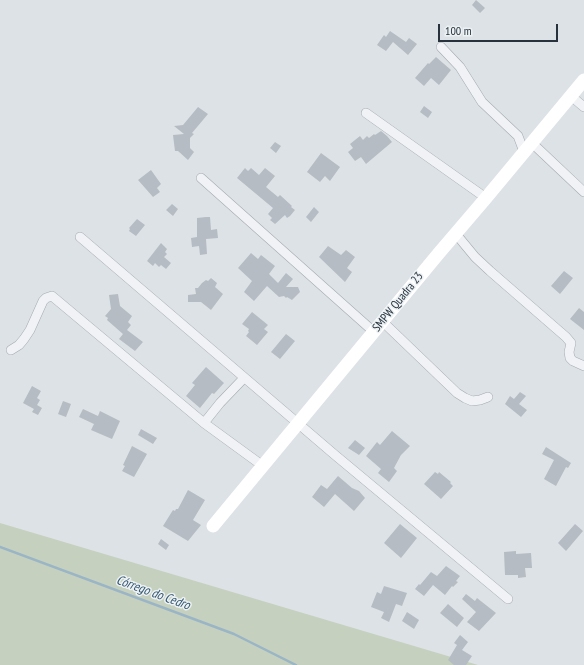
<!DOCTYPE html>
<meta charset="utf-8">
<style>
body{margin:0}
#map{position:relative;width:584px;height:665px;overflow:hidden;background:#dde2e6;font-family:"PT Sans Narrow",sans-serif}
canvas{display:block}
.scale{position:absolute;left:438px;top:24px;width:120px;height:18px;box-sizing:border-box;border:2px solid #27323c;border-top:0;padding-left:5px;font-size:12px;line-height:14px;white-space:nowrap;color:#27323c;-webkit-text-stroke:3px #ecf1f4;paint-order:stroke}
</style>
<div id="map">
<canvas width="584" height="665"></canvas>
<div class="scale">100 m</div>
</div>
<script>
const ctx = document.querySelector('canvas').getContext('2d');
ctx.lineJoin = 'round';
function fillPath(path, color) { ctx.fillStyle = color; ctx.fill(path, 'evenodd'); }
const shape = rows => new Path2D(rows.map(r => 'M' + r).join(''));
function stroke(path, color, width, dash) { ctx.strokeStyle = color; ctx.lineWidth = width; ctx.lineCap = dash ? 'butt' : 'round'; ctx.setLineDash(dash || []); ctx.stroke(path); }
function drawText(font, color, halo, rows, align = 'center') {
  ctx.font = font + ' "PT Sans Narrow",sans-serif'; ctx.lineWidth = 3; ctx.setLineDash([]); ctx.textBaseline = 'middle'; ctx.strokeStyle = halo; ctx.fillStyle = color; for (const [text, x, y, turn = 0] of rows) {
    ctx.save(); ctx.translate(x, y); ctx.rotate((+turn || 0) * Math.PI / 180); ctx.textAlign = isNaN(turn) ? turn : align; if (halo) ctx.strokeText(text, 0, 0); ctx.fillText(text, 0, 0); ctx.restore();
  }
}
fillPath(shape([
 [0,523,478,665,0,665]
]), '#c6d0be');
stroke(shape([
 [0,547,234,634,296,665]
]), '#99b5c6', 2.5);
fillPath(shape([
 [476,0,485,8,480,13,472,5],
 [390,31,406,42,409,38,417,44,408,55,393,42,386,51,377,45,384,35,386,37],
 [436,57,451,70,439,85,431,78,424,86,415,78,428,63,429,64],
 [424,106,432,112,428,118,420,112],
 [198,107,208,114,192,133,194,134,190,138,190,148,194,152,188,160,178,151,175,151,173,135,184,134,174,126,183,125],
 [381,131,387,136,392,142,366,164,361,157,355,161,348,152,353,148,350,144,360,136,363,140,367,136,369,138,374,134,375,135],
 [275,142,281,146,276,153,270,148],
 [321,153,340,167,330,181,325,176,320,182,307,172],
 [245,168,248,171,251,168,259,175,265,168,275,176,266,187,278,197,280,195,292,206,291,207,295,210,290,216,287,218,285,215,275,224,270,220,272,218,268,214,273,208,237,178],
 [151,170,161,184,157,188,160,192,153,197,138,180],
 [172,204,178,209,173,216,166,210],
 [314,207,319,212,311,222,306,217],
 [206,217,210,217,211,230,217,229,218,238,206,239,207,254,200,255,199,246,192,247,191,238,197,237,197,218],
 [137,219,145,225,136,236,129,231,130,229,129,228],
 [161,243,167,249,165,252,167,254,164,257,171,263,166,269,161,265,159,267,155,263,153,266,147,261],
 [328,246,341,255,346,250,355,257,347,268,352,272,345,282,319,257],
 [251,253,258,259,261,255,275,266,269,274,278,283,286,273,293,279,286,287,298,287,300,292,292,300,287,297,286,298,284,296,279,297,267,286,254,301,244,292,252,281,238,268],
 [564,271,573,278,560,294,551,286],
 [211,278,217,283,215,287,223,294,211,310,201,302,188,302,188,295,196,294,195,288,198,288,202,283,206,280,208,281],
 [118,294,120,306,132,316,128,322,131,325,127,330,143,342,135,351,119,339,123,334,107,320,108,318,105,316,111,309,109,295],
 [579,308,584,312,584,330,570,319],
 [252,312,268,325,264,329,268,332,257,345,246,336,249,332,248,331,249,329,242,324],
 [286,334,295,341,280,359,271,352],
 [206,367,224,383,214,394,212,393,200,408,186,396,195,385,192,383],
 [32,386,41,391,37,398,40,400,37,405,42,408,38,415,32,412,34,409,23,403],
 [520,392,526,396,519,404,527,410,521,417,505,404,510,396,514,399],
 [63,401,71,404,66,417,58,414],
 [83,409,98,416,100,411,120,421,112,439,91,430,94,424,79,417],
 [141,429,157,438,153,444,138,435],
 [392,431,410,446,401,455,394,468,397,471,389,482,378,473,381,469,366,456,377,442,380,445],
 [355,440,365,448,359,455,348,448],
 [132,446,147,454,134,477,122,471,125,466,123,465],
 [546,447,571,463,568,468,566,467,556,486,544,479,554,460,542,454],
 [435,472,438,474,439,472,451,482,450,483,453,486,441,499,424,484],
 [338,476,352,488,359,491,365,498,354,511,335,494,324,507,312,497,321,485,327,489],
 [188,490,205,500,193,520,201,525,188,541,163,526,173,510,175,511,176,509,178,509],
 [400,524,417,538,401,558,384,543],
 [575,524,583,531,566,551,558,543],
 [161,539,169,545,166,550,158,544],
 [516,551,516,554,531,553,532,568,525,568,526,577,518,578,518,575,505,575,504,552],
 [446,566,460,576,456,581,458,582,453,587,452,586,445,595,433,585,424,596,415,589,419,584,420,585,431,572,437,576],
 [384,586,407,593,402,606,396,604,389,622,381,618,384,612,371,607,377,592,381,594],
 [466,594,475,601,477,598,496,613,479,631,467,622,476,612,462,599],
 [448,604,464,618,457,627,440,613],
 [407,612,419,620,414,629,402,621],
 [460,635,468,642,462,650,472,656,466,665,454,665,448,660,457,645,454,643]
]), '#b5bcc3');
const street = shape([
 [441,47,460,67,482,102,518,136,524,152],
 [571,96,584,107],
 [366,113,486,198],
 [532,143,584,192],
 [201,178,374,332],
 [456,234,475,257,490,271,566,337,571,343,569,352,570,358,573,361,584,366],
 [80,237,335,455,508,599],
 [383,322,457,393,465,398,472,401,480,400,488,397],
 [11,350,19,345,24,339,30,330,43,301,46,298,52,296,204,423,263,466],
 [204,423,220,403,244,378]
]);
stroke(street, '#a3aab0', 10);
stroke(street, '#f0f2f5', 9);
stroke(shape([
 [213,526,439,253,486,198,584,80]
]), '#fff', 13);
drawText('12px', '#27323c', '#ecf1f4', [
 ["SMPW Quadra 23",398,302,-51]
]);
drawText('italic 13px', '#33566f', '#ecf1f4', [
 ["Córrego do Cedro",153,593,20]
]);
</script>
